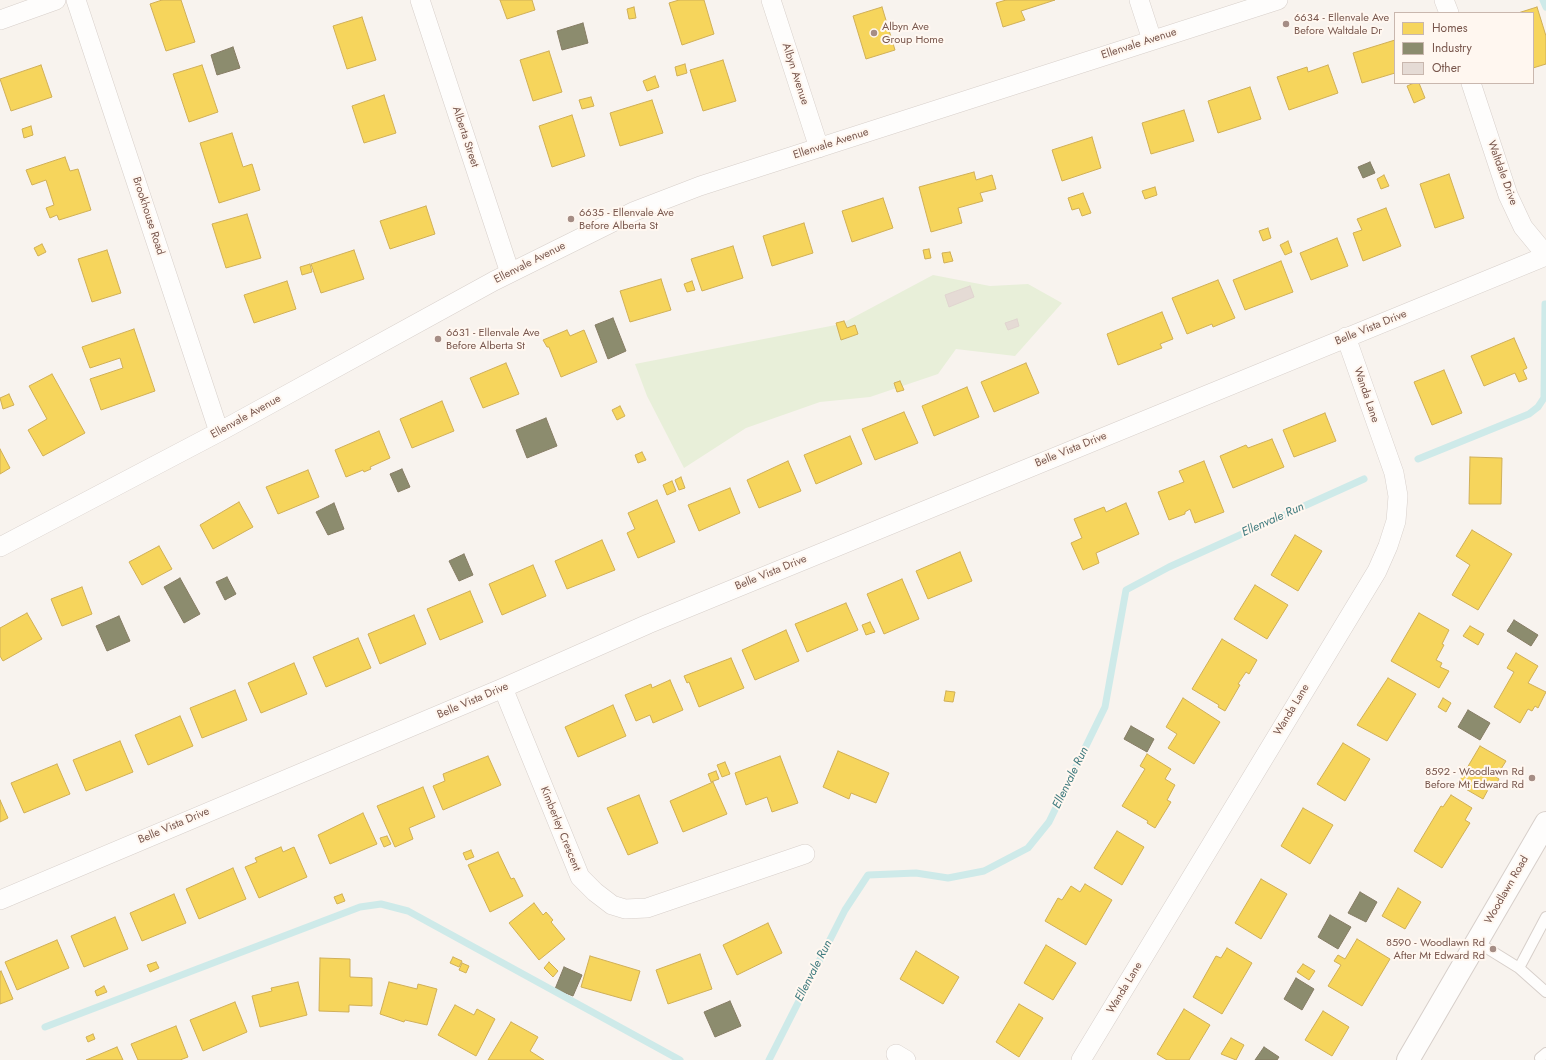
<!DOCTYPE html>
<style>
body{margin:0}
#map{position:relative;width:1546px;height:1060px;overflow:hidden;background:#f8f3ee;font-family:Jost,sans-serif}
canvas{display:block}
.legend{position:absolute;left:1394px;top:12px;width:140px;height:72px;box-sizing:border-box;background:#fff7f0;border:1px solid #c9b7ae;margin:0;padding:5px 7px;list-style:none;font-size:12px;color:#78564c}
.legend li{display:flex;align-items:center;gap:8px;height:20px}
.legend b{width:20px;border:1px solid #c9b7ae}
</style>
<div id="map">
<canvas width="1546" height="1060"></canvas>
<ul class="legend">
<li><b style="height:11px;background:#f6d55c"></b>Homes</li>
<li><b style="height:11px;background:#8c8c6e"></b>Industry</li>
<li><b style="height:11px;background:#e5dbd5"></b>Other</li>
</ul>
</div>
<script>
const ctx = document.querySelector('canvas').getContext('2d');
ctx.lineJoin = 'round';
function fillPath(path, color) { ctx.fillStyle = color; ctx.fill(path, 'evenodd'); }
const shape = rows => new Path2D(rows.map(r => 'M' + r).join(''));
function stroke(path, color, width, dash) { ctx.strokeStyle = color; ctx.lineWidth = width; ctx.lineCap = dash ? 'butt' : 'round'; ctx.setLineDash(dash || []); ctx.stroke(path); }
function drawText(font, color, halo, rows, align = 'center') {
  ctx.font = font + ' Jost,sans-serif'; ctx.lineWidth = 4; ctx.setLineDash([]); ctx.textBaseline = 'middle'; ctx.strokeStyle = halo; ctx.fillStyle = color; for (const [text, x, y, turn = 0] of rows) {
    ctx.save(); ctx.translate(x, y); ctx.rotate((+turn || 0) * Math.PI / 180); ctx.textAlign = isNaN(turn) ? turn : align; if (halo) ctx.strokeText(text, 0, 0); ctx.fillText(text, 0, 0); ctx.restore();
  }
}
fillPath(shape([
 [933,275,990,286,1028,284,1062,303,1015,356,956,349,938,374,870,397,820,402,746,428,684,468,647,396,635,364,841,324]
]), '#e8efd9');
const homes = shape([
 [162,0,181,0,195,42,166,51,150,4,162,0],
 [500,0,532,0,535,10,507,19,500,0],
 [679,0,704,0,714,34,682,45,669,3,679,0],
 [1006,0,1055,0,1021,11,1025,20,1003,27,996,3,1006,0],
 [634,7,636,18,629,19,627,9,634,7],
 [882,7,895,50,866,59,853,16,882,7],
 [1537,7,1546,36,1546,64,1533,68,1533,13,1518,13,1537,7],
 [362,17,376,60,347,69,333,26,362,17],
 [1395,40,1395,73,1362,83,1353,53,1395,40],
 [549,51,562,92,533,101,520,60,549,51],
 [723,60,736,101,703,111,690,70,723,60],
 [685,64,687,73,677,76,675,67,685,64],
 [41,65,52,97,11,111,0,79,41,65],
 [202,65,218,112,189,122,173,74,202,65],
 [1328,65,1338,93,1289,110,1277,77,1307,67,1308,72,1328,65],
 [655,76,659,87,647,91,643,81,655,76],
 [1414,83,1419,83,1425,98,1414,103,1407,86,1414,83],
 [1250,87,1261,119,1218,133,1208,101,1250,87],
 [384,95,396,133,364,143,352,106,384,95],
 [591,97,594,106,582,109,579,100,591,97],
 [652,100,663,133,620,146,610,113,652,100],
 [1184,110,1194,141,1151,154,1142,123,1184,110],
 [572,115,585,156,552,167,539,126,572,115],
 [31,126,33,135,24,138,22,129,31,126],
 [232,133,243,167,252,164,260,190,219,203,200,143,232,133],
 [1092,137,1101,168,1062,181,1052,150,1092,137],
 [65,157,70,171,78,169,91,210,59,220,57,215,50,218,46,208,54,205,46,180,32,185,26,170,65,157],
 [974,172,976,180,992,175,996,189,980,193,983,201,958,208,962,223,931,232,919,187,974,172],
 [1449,174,1464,218,1435,228,1420,184,1449,174],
 [1384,175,1389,186,1381,189,1377,179,1384,175],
 [1155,187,1157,195,1145,199,1142,191,1155,187],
 [1083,193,1091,213,1082,216,1079,208,1072,210,1068,198,1083,193],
 [883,198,893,228,852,242,842,211,883,198],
 [426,206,435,234,390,249,380,221,426,206],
 [1386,208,1401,246,1363,261,1353,233,1362,230,1357,219,1386,208],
 [247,214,261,258,226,268,212,224,247,214],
 [804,223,813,253,772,266,763,236,804,223],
 [1268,228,1271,238,1263,241,1259,231,1268,228],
 [1337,238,1348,266,1311,280,1300,253,1337,238],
 [1288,241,1292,252,1285,255,1280,245,1288,241],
 [42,244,46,252,38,256,34,248,42,244],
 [733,246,743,278,702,291,691,259,733,246],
 [929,249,931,258,925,259,923,250,929,249],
 [107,250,121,293,92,302,78,259,107,250],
 [354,250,364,279,321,293,311,264,354,250],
 [950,252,953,261,944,263,942,253,950,252],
 [1281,261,1293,292,1245,310,1233,280,1281,261],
 [310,264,312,272,302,275,300,267,310,264],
 [661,279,671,310,630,322,620,291,661,279],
 [1218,280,1235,318,1213,327,1212,324,1187,334,1172,298,1218,280],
 [287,281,296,309,254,323,244,295,287,281],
 [692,281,695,290,687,292,684,284,692,281],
 [1162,312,1173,339,1160,344,1162,348,1118,365,1107,334,1162,312],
 [844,321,847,328,855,325,858,334,841,340,836,323,844,321],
 [134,329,155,391,101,410,90,379,123,368,120,358,90,368,82,347,134,329],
 [567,330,570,336,584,330,597,362,561,377,549,347,547,347,543,340,567,330],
 [1514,338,1527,368,1523,370,1527,379,1519,382,1515,373,1484,386,1471,356,1514,338],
 [506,363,519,394,483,408,470,378,506,363],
 [1026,363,1039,393,994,412,981,382,1026,363],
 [1444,370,1462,413,1432,425,1414,382,1444,370],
 [52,374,85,433,43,456,28,430,47,419,29,386,52,374],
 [900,381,904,390,897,392,894,383,900,381],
 [967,387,979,417,934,436,922,406,967,387],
 [9,394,14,405,3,409,0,398,9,394],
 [442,401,454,431,412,448,400,419,442,401],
 [620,406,625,416,617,420,612,410,620,406],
 [904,412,918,443,875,460,862,429,904,412],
 [1325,413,1336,441,1294,457,1283,430,1325,413],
 [379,431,390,458,370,467,371,469,364,472,363,470,346,477,335,450,379,431],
 [850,436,862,464,816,484,804,455,850,436],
 [1272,439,1284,467,1233,488,1220,456,1246,445,1248,448,1272,439],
 [0,449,10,468,0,474,0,449],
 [642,452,646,460,638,463,635,455,642,452],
 [1470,457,1502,458,1501,504,1469,504,1470,457],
 [788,461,801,491,759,508,747,480,788,461],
 [1204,461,1224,512,1195,523,1190,509,1185,512,1185,514,1169,520,1158,492,1184,482,1179,471,1204,461],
 [308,470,319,497,278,514,266,487,308,470],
 [681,477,685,488,679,490,675,480,681,477],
 [672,481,676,491,667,495,663,485,672,481],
 [730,488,740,513,699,531,688,505,730,488],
 [657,500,675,542,638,558,627,533,635,529,628,513,657,500],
 [239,502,253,527,213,549,200,525,239,502],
 [1126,503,1139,534,1096,553,1099,563,1083,570,1071,543,1082,538,1074,519,1104,507,1106,512,1126,503],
 [1472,530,1512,554,1478,610,1452,595,1470,565,1456,556,1472,530],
 [1295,535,1322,551,1298,591,1271,575,1295,535],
 [602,540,615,570,567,589,555,561,602,540],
 [159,546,172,569,142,585,129,562,159,546],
 [960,552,972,581,928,599,916,571,960,552],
 [533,565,546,596,502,615,489,584,533,565],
 [902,579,919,619,884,634,867,594,902,579],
 [1255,585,1288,605,1267,639,1234,619,1255,585],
 [82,587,92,614,62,626,51,599,82,587],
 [470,591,483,622,440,640,427,609,470,591],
 [846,603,858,630,807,652,795,624,846,603],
 [27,613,42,639,3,661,0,656,0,628,27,613],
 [1419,613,1449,630,1442,644,1444,645,1436,660,1442,663,1440,667,1449,671,1439,688,1391,661,1419,613],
 [414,615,426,644,380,664,368,634,414,615],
 [870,622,875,632,866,635,862,625,870,622],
 [1470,626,1484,634,1478,645,1463,636,1470,626],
 [786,630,799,661,755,680,742,650,786,630],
 [358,638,371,668,326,687,313,657,358,638],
 [1222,639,1257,660,1249,674,1246,672,1238,684,1240,685,1225,711,1218,707,1219,705,1192,689,1222,639],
 [1516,653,1538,666,1528,683,1546,692,1538,708,1535,706,1532,711,1528,709,1520,723,1494,707,1514,672,1507,668,1516,653],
 [731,658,744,688,699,707,689,682,687,683,684,676,731,658],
 [294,663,307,694,261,713,248,683,294,663],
 [1388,678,1416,694,1387,741,1357,725,1388,678],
 [670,680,683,710,653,723,650,715,636,721,625,695,651,684,652,688,670,680],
 [235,690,247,720,202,738,190,708,235,690],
 [946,691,955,692,953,702,944,701,946,691],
 [1183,698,1220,722,1194,764,1168,748,1177,734,1166,727,1183,698],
 [1443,698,1451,703,1446,712,1438,707,1443,698],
 [613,705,626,736,578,757,565,727,613,705],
 [180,716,193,746,148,765,135,735,180,716],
 [120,741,133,772,86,791,73,760,120,741],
 [1343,743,1370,759,1345,801,1317,784,1343,743],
 [1480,746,1506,761,1496,777,1499,779,1494,788,1490,786,1483,799,1457,784,1463,775,1460,773,1464,766,1467,768,1480,746],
 [838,751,889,773,876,803,851,793,849,799,823,787,838,751],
 [1147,754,1171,769,1165,779,1175,785,1167,800,1171,802,1155,828,1147,823,1148,821,1122,806,1145,769,1140,766,1147,754],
 [488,756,501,785,443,810,433,786,445,781,443,774,488,756],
 [780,756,798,803,772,812,767,797,746,805,735,773,780,756],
 [725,762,730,774,722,777,717,765,725,762],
 [57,764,70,794,24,813,11,783,57,764],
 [716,771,719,779,711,782,708,774,716,771],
 [713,782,727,814,683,832,670,801,713,782],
 [423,787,435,817,409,828,413,839,395,847,377,806,423,787],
 [639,795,658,843,628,855,607,808,639,795],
 [1451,795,1472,808,1465,820,1470,823,1442,868,1414,851,1441,806,1443,807,1451,795],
 [0,800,8,818,0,822,0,800],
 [1303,808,1333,825,1310,864,1281,846,1303,808],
 [363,813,377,844,330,864,318,835,363,813],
 [1117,831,1144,847,1122,885,1094,868,1117,831],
 [387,836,391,844,384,847,380,838,387,836],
 [281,847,283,852,294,847,307,877,259,898,245,867,257,862,255,858,281,847],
 [471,850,474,857,466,860,463,853,471,850],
 [498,852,511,879,514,878,523,896,490,912,468,865,498,852],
 [233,868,246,899,199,919,186,889,233,868],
 [1261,879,1287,894,1261,939,1235,923,1261,879],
 [1085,884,1112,900,1086,945,1045,921,1058,898,1062,900,1071,886,1080,892,1085,884],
 [1398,888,1421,902,1405,929,1382,916,1398,888],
 [174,894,186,923,142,941,130,913,174,894],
 [342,894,345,901,337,904,334,897,342,894],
 [534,903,543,915,546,912,553,920,551,922,565,939,539,960,509,923,534,903],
 [115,917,128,949,84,967,71,936,115,917],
 [768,923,782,953,737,975,723,945,768,923],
 [1357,939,1390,959,1362,1006,1328,986,1341,965,1334,961,1338,955,1345,959,1357,939],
 [57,940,69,968,17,990,5,962,57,940],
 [1046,945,1076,963,1053,1000,1024,983,1046,945],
 [1227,948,1252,963,1222,1014,1193,997,1216,956,1221,958,1227,948],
 [916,951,959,977,943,1004,900,979,916,951],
 [700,954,712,989,668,1004,656,970,700,954],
 [590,956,640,971,631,1001,581,987,590,956],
 [453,957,462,961,459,967,450,963,453,957],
 [320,958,350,959,350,977,372,978,372,1006,349,1005,349,1012,319,1011,320,958],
 [156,962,159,968,150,972,147,965,156,962],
 [549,962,558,971,553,977,544,968,549,962],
 [462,963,469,966,466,973,459,970,462,963],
 [1303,964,1315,971,1309,980,1297,972,1303,964],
 [1,971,13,999,0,1004,0,972,1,971],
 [298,982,307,1015,260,1027,252,996,272,991,271,988,298,982],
 [389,982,417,989,418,984,437,989,427,1025,405,1020,404,1022,380,1014,389,982],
 [104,986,107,992,97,996,95,991,104,986],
 [235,1002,247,1032,203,1051,190,1020,235,1002],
 [1019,1004,1043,1018,1019,1057,996,1042,1019,1004],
 [455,1005,474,1015,477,1009,495,1019,476,1056,438,1035,455,1005],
 [1184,1009,1210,1025,1189,1060,1167,1060,1157,1054,1184,1009],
 [1323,1011,1349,1027,1332,1056,1305,1040,1323,1011],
 [511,1022,538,1037,530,1051,544,1060,488,1060,511,1022],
 [176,1026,188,1057,180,1060,138,1060,131,1044,176,1026],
 [93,1034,95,1039,88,1042,86,1037,93,1034],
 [1231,1038,1244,1045,1236,1060,1221,1054,1231,1038],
 [117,1047,123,1060,86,1060,117,1047]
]);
fillPath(homes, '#f6d55c');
stroke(homes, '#d0af57', 1);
const industry = shape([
 [583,23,588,43,562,50,557,31,583,23],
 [233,47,240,68,217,75,211,55,233,47],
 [1370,162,1375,173,1363,178,1358,167,1370,162],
 [613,318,626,351,608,359,595,325,613,318],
 [546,418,557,446,527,458,516,430,546,418],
 [402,469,410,487,398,492,390,474,402,469],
 [334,503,344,529,328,535,316,512,334,503],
 [464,554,473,575,459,581,449,561,464,554],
 [227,577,236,594,225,600,216,582,227,577],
 [180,578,200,614,184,623,164,587,180,578],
 [119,616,130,641,107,651,96,626,119,616],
 [1514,620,1538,635,1531,646,1507,631,1514,620],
 [1468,710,1490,723,1480,740,1458,727,1468,710],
 [1131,726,1154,739,1147,752,1124,739,1131,726],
 [1360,892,1377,902,1366,922,1348,913,1360,892],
 [1330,915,1351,927,1338,949,1318,937,1330,915],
 [564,967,582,975,573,996,555,989,564,967],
 [1296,978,1314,989,1302,1010,1284,999,1296,978],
 [730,1001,741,1026,715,1037,704,1012,730,1001],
 [1264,1047,1279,1057,1277,1060,1255,1060,1264,1047]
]);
fillPath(industry, '#8c8c6e');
stroke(industry, '#867c64', 1);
stroke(shape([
 [1543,0,1546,7],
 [1418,459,1529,414,1538,407,1544,398,1545,304],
 [45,1027,360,907,381,904,408,911,680,1060],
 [769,1060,845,910,868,875,916,873,948,878,984,871,1028,848,1049,822,1105,707,1126,590,1169,567,1364,479]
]), '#ceeae9', 7);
const building = shape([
 [970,286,974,297,949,307,945,295,970,286],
 [1017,319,1019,326,1008,330,1005,323,1017,319]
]);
fillPath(building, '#e5dbd5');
stroke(building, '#e1d5d0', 1);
const service = shape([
 [1477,942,1519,968,1546,992],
 [1519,968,1546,917],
 [1540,1058,1546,1053]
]);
const minor = shape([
 [76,0,219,432],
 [420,0,510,273],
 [771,0,819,148],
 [1139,0,1152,40],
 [1444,0,1449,13],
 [0,20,56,0],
 [1471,83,1508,195,1523,227,1546,255],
 [0,547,219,432,494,281,635,211,700,186,1278,0],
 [503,688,580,877,595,892,612,905,625,909,647,908,805,854],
 [0,900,503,688,648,624,1546,256],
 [896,1054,906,1060],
 [1081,1060,1377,571,1388,546,1396,521,1398,496,1394,473,1346,337]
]);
const tertiary = shape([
 [1408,1060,1546,823]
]);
stroke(service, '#d7cfca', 12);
stroke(minor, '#d7cfca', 20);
stroke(tertiary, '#d7cfca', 24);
stroke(service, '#fefdfc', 10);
stroke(minor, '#fefdfc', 19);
stroke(tertiary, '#fefdfc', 22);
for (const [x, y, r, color] of [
 [1286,24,4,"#a58d85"],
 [874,33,4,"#a58d85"],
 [571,219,4,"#a58d85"],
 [438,339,4,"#a58d85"],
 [1532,778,4,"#a58d85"],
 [1493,949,4,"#a58d85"]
]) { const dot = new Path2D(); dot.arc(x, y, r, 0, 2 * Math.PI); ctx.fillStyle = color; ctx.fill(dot); stroke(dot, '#fff7f0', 1.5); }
drawText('11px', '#78564c', '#fff7f0', [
 ["6634 - Ellenvale Ave",1294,18],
 ["Before Waltdale Dr",1294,31],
 ["Albyn Ave",882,27],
 ["Group Home",882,40],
 ["6635 - Ellenvale Ave",579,213],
 ["Before Alberta St",579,226],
 ["6631 - Ellenvale Ave",446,333],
 ["Before Alberta St",446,346],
 ["8592 - Woodlawn Rd",1524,772,"right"],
 ["Before Mt Edward Rd",1524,785,"right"],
 ["8590 - Woodlawn Rd",1485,943,"right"],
 ["After Mt Edward Rd",1485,956,"right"]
], 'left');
drawText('11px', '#78564c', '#fff7f0', [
 ["Ellenvale Avenue",1139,44,-18],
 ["Albyn Avenue",795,74,72],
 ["Alberta Street",465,137,72],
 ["Ellenvale Avenue",831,144,-18],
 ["Waltdale Drive",1502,173,70],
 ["Brookhouse Road",148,216,72],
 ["Ellenvale Avenue",530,263,-27],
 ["Belle Vista Drive",1371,328,-22],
 ["Wanda Lane",1366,395,71],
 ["Ellenvale Avenue",246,417,-29],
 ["Belle Vista Drive",1071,450,-22],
 ["Belle Vista Drive",771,573,-22],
 ["Belle Vista Drive",473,701,-23],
 ["Wanda Lane",1292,710,-59],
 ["Belle Vista Drive",174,826,-23],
 ["Kimberley Crescent",560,829,68],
 ["Woodlawn Road",1507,890,-60],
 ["Wanda Lane",1125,988,-59]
]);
drawText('italic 12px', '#3e7a7e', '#fff7f0', [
 ["Ellenvale Run",1273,520,-24],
 ["Ellenvale Run",1071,778,-64],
 ["Ellenvale Run",814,971,-63]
]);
</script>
